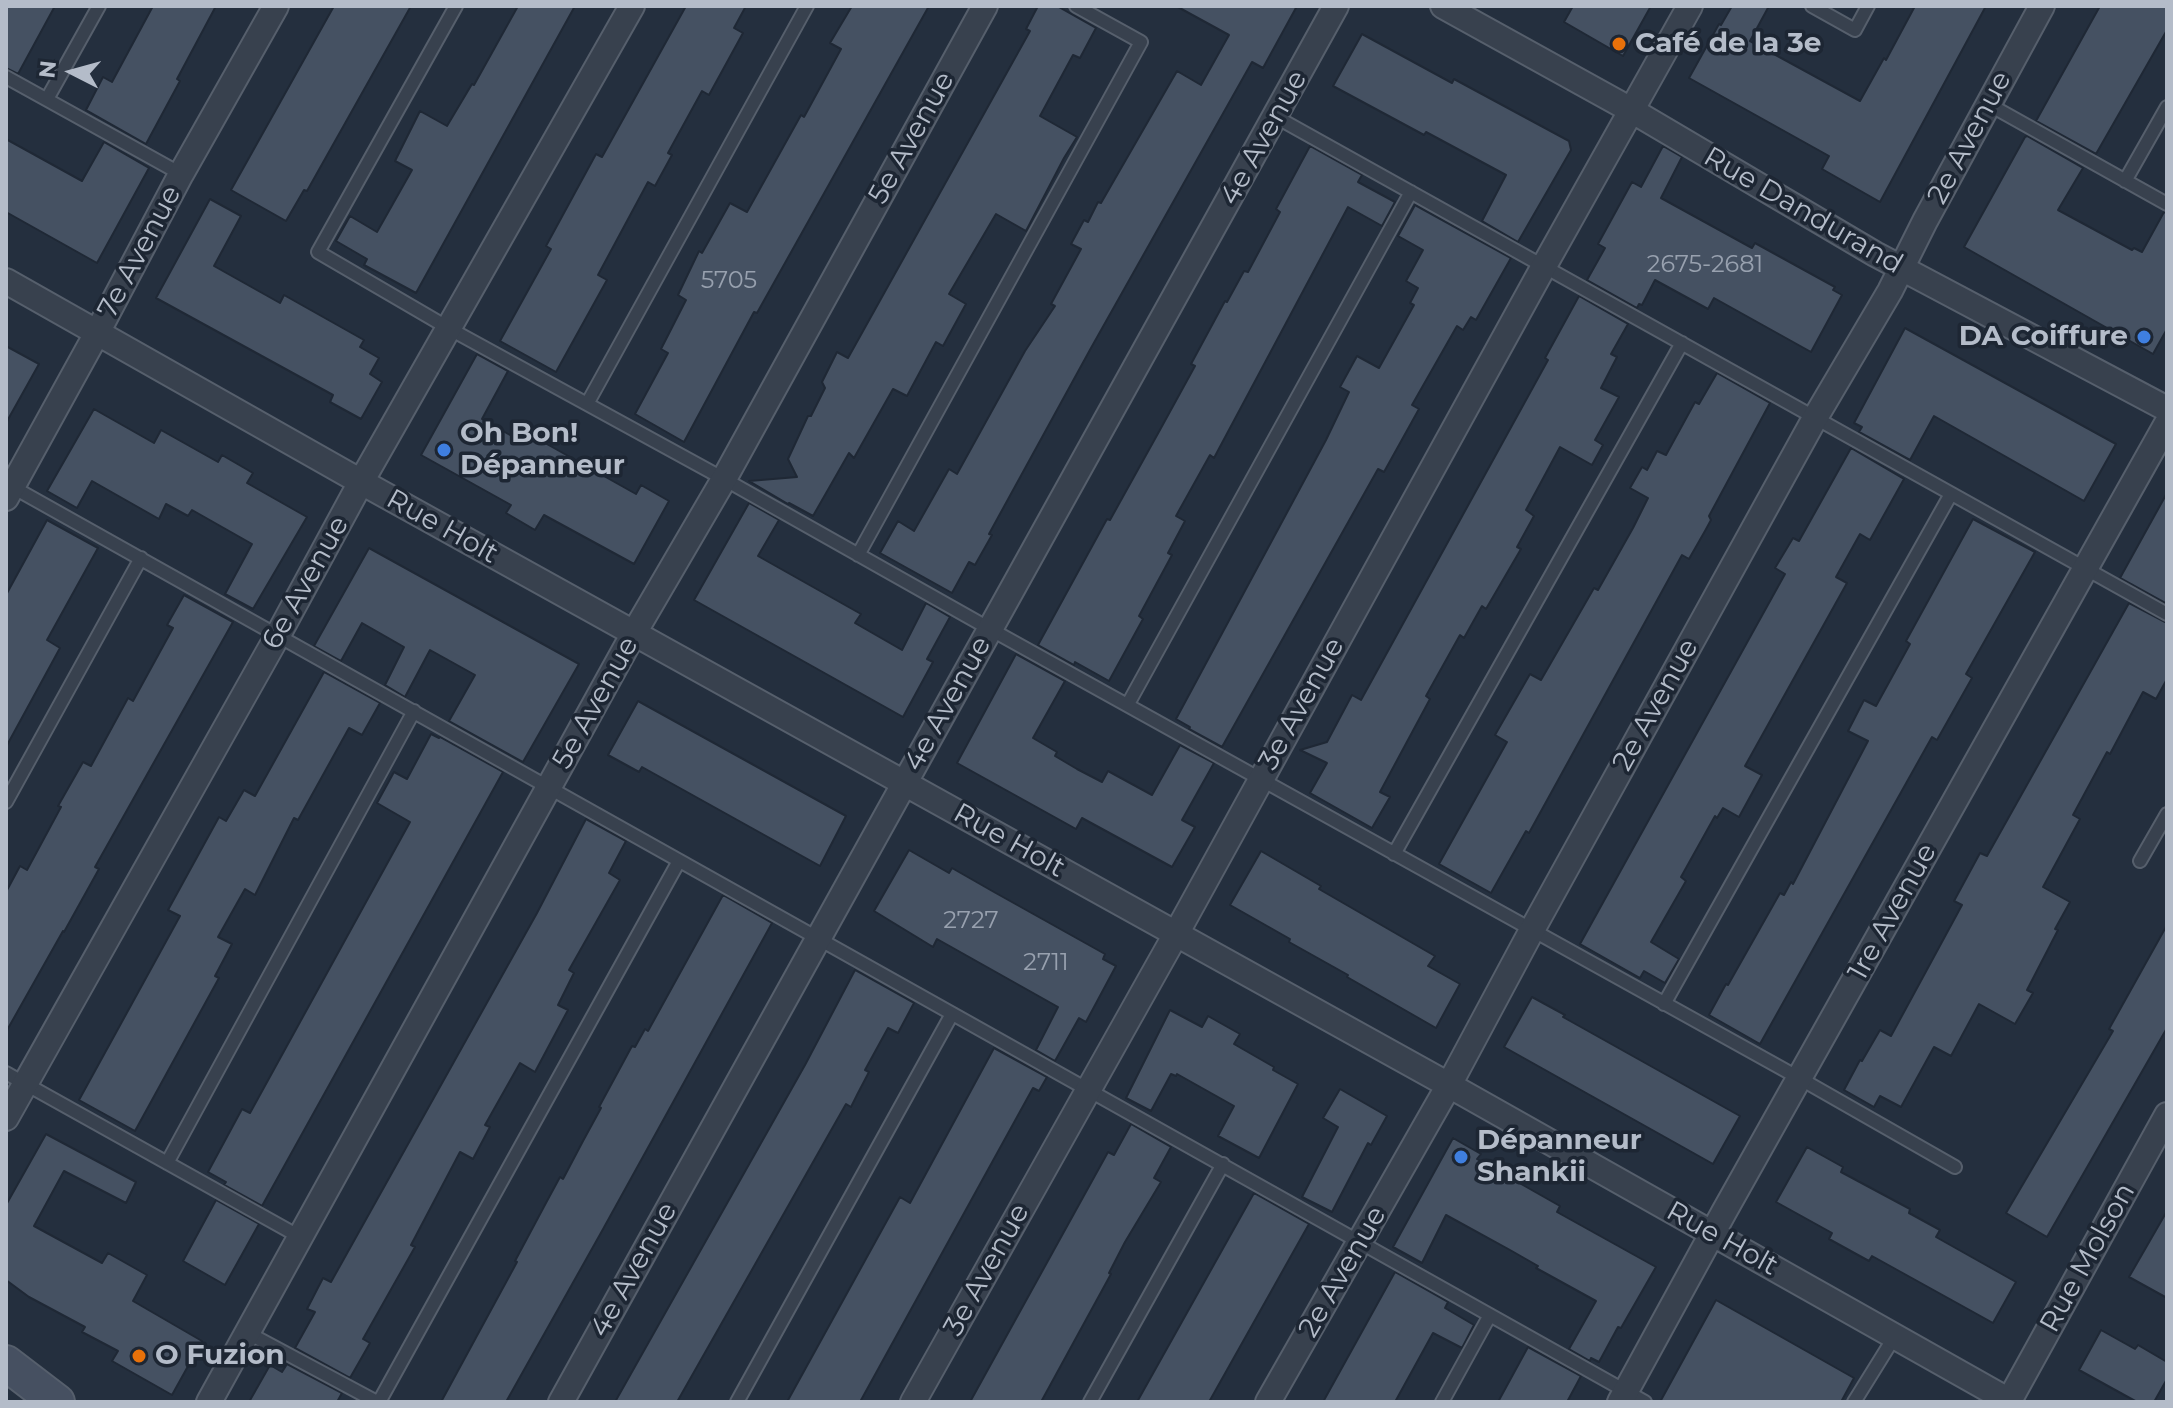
<!DOCTYPE html>
<meta charset="utf-8">
<style>
body{margin:0}
#map{position:relative;width:2173px;height:1408px;overflow:hidden;background:#242f3e;font-family:Montserrat,sans-serif}
canvas{display:block}
.frame{position:absolute;inset:0;border:8px solid #b4bcc9;pointer-events:none}
.north{position:absolute;left:32px;top:32px;width:80px;height:80px;-webkit-text-stroke:6px #1d2633;paint-order:stroke;rotate:276deg;font-size:22px;font-weight:700;line-height:32px;text-align:center;color:#b4bcc9}
.north::after{content:'';display:block;margin:auto;width:28px;height:36px;background:#b4bcc9;clip-path:polygon(50% 0,100% 100%,50% 72%,0 100%)}
</style>
<div id="map">
<canvas width="2173" height="1408"></canvas>
<div class="frame"></div>
<div class="north">N</div>
</div>
<script>
const ctx = document.querySelector('canvas').getContext('2d');
ctx.lineJoin = 'round';
function fillPath(path, color) { ctx.fillStyle = color; ctx.fill(path, 'evenodd'); }
const shape = rows => new Path2D(rows.map(r => 'M' + r).join(''));
function stroke(path, color, width, dash) { ctx.strokeStyle = color; ctx.lineWidth = width; ctx.lineCap = dash ? 'butt' : 'round'; ctx.setLineDash(dash || []); ctx.stroke(path); }
function drawText(font, color, halo, rows, align = 'center') {
  ctx.font = font + ' Montserrat,sans-serif'; ctx.lineWidth = 7; ctx.setLineDash([]); ctx.textBaseline = 'middle'; ctx.strokeStyle = halo; ctx.fillStyle = color; for (const [text, x, y, turn = 0] of rows) {
    ctx.save(); ctx.translate(x, y); ctx.rotate((+turn || 0) * Math.PI / 180); ctx.textAlign = isNaN(turn) ? turn : align; if (halo) ctx.strokeText(text, 0, 0); ctx.fillText(text, 0, 0); ctx.restore();
  }
}
const building = shape([
 [6,6,55,6,18,74,6,68,6,6],
 [153,6,216,6,177,79,180,81,146,144,86,110,103,77,112,82,153,6],
 [334,6,411,6,307,191,304,190,286,221,231,190,334,6],
 [518,6,575,6,416,293,364,265,367,259,336,241,350,216,377,232,412,170,395,161,420,111,447,126,472,84,474,85,518,6],
 [686,6,746,6,734,28,743,33,709,95,702,91,668,153,672,155,655,186,648,182,598,275,607,280,556,372,500,341,551,249,546,246,596,154,602,157,686,6],
 [852,6,929,6,757,313,754,312,684,442,635,414,668,353,661,349,686,300,678,295,699,251,702,253,730,203,747,212,801,115,804,117,841,49,830,43,852,6],
 [1038,6,1057,6,1096,28,1080,58,1073,55,1040,116,1077,137,1064,158,1026,231,996,214,949,294,966,304,943,346,936,342,907,396,893,389,854,458,849,453,813,516,789,503,788,504,749,481,797,477,788,459,808,416,811,416,825,388,822,382,837,352,848,358,1030,31,1026,29,1038,6],
 [1176,6,1297,6,1263,68,1252,62,1091,348,989,534,992,535,975,565,969,562,952,593,880,553,898,521,914,531,949,469,957,474,1025,351,1055,306,1051,304,1081,249,1071,244,1084,220,1088,222,1098,202,1101,203,1177,71,1201,85,1229,35,1176,6],
 [1573,6,1651,6,1623,56,1564,22,1573,6],
 [1732,6,1769,6,1750,41,1860,101,1884,58,1886,60,1915,6,1986,6,1880,202,1822,169,1829,156,1689,78,1719,24,1721,25,1732,6],
 [2100,6,2167,6,2167,30,2096,154,2036,121,2100,6],
 [1362,34,1452,83,1454,79,1569,141,1571,150,1518,242,1482,221,1506,175,1426,132,1424,135,1333,86,1362,34],
 [2027,136,2083,168,2058,210,2132,250,2134,248,2142,252,2164,212,2167,213,2167,329,2153,354,1964,247,2025,137,2027,136],
 [6,139,82,181,104,142,149,168,97,263,6,212,6,139],
 [1310,146,1362,175,1358,182,1395,202,1382,226,1348,207,1214,458,1210,455,1176,516,1185,521,1168,553,1172,555,1139,616,1143,619,1109,681,1075,662,1074,665,1038,645,1107,519,1110,520,1161,428,1195,366,1191,364,1225,301,1227,302,1244,271,1248,272,1280,212,1276,209,1310,146],
 [1663,146,1682,157,1661,198,1752,248,1755,243,1835,287,1833,290,1842,295,1811,352,1714,298,1708,309,1655,280,1642,305,1639,304,1637,308,1587,280,1605,248,1598,244,1632,182,1641,187,1663,146],
 [210,199,241,216,214,266,280,303,284,295,364,340,360,347,379,358,370,374,382,382,361,419,330,402,333,395,156,298,210,199],
 [1415,205,1511,258,1476,320,1471,317,1463,330,1457,326,1412,405,1419,409,1384,472,1378,469,1222,747,1189,729,1190,727,1176,719,1326,440,1349,392,1340,387,1357,356,1379,368,1414,305,1410,303,1418,288,1406,281,1423,250,1398,236,1415,205],
 [1579,296,1628,324,1611,354,1617,357,1601,388,1619,397,1595,440,1603,445,1592,465,1560,447,1526,510,1534,516,1517,547,1521,549,1486,609,1482,606,1464,638,1460,635,1426,696,1430,699,1380,792,1390,797,1372,828,1310,793,1327,763,1300,750,1327,742,1352,695,1361,700,1548,360,1545,358,1579,296],
 [1905,328,2116,444,2084,501,1934,416,1910,460,1859,432,1862,427,1854,423,1905,328],
 [6,346,39,364,6,423,6,346],
 [477,354,508,371,482,419,524,443,529,434,636,494,641,485,669,501,634,564,544,515,535,530,506,513,511,505,421,455,477,354],
 [1717,373,1770,403,1709,516,1711,520,1705,531,1689,559,1682,555,1529,833,1526,831,1491,893,1439,864,1507,742,1495,735,1530,674,1541,680,1594,588,1598,590,1633,528,1648,498,1630,488,1642,467,1647,470,1657,451,1666,455,1695,402,1699,404,1717,373],
 [94,409,154,443,161,430,218,462,222,455,253,473,247,483,307,517,253,609,225,594,252,544,192,510,188,516,166,504,159,519,92,481,77,508,47,491,94,409],
 [1851,448,1904,479,1870,540,1860,534,1836,577,1847,583,1745,766,1762,775,1739,817,1723,808,1717,818,1715,816,1681,877,1686,881,1651,942,1679,959,1665,983,1644,971,1640,978,1580,944,1785,574,1775,568,1793,538,1799,541,1851,448],
 [2167,493,2167,604,2120,578,2167,493],
 [749,503,779,520,758,556,861,614,855,623,902,650,926,603,950,617,927,659,933,662,903,717,694,600,749,503],
 [1973,519,2035,552,1966,674,1972,678,1937,740,1932,737,1760,1044,1709,1015,1726,984,1728,985,1780,893,1784,895,1791,882,1793,884,1868,741,1848,731,1864,700,1876,706,1910,644,1906,641,1973,519],
 [47,520,98,548,47,640,60,648,6,747,6,595,47,520],
 [369,548,579,664,523,762,449,721,475,675,430,650,405,697,385,685,404,647,362,623,341,661,314,646,369,548],
 [184,595,233,622,95,867,99,869,64,932,63,931,6,1032,6,892,20,866,27,870,61,807,58,806,83,762,91,766,128,698,133,701,173,628,167,625,184,595],
 [2129,603,2167,623,2167,679,2156,699,2143,692,2110,754,2107,752,2073,815,2080,819,2043,887,2070,902,2055,929,2058,930,2027,990,2033,993,2015,1024,1979,1004,1951,1056,1934,1047,1901,1107,1880,1096,1874,1107,1844,1090,1860,1060,1862,1061,1880,1030,1891,1036,1962,905,1954,901,1980,853,1987,856,2129,603],
 [1016,654,1065,681,1033,738,1057,752,1055,756,1077,769,1102,782,1108,771,1152,795,1180,745,1214,763,1182,820,1195,827,1172,867,1082,818,1076,829,957,763,1016,654],
 [324,672,380,703,362,735,349,728,298,820,294,818,255,895,245,889,218,937,232,944,215,976,219,978,135,1131,79,1100,180,916,168,910,219,817,226,821,244,790,255,796,324,672],
 [638,701,846,816,820,866,642,767,639,772,608,755,638,701],
 [431,734,439,738,440,737,503,772,262,1206,224,1185,226,1182,208,1172,242,1109,250,1113,410,822,377,803,394,772,407,779,431,734],
 [586,819,626,841,609,873,620,880,569,970,574,973,558,1005,568,1010,535,1072,520,1063,485,1125,490,1127,473,1159,460,1152,411,1245,415,1247,363,1339,370,1343,350,1378,295,1348,315,1312,307,1309,323,1278,331,1282,537,913,586,819],
 [909,850,949,873,952,868,994,892,1105,954,1103,959,1116,966,1086,1022,1079,1018,1055,1061,1036,1050,1058,1007,937,939,933,947,874,911,909,850],
 [1261,851,1321,886,1319,889,1435,956,1428,966,1460,984,1436,1028,1347,977,1348,975,1289,942,1290,939,1230,905,1261,851],
 [723,895,772,923,602,1231,506,1402,441,1402,517,1262,515,1261,547,1201,560,1177,563,1179,583,1141,601,1108,599,1107,632,1046,635,1047,645,1029,648,1031,723,895],
 [2167,925,2167,1028,2047,1237,2006,1213,2113,1031,2109,1029,2167,925],
 [855,970,914,1003,898,1033,888,1028,865,1070,869,1072,858,1093,851,1107,846,1104,677,1402,615,1402,805,1065,855,970],
 [1532,997,1565,1015,1563,1017,1740,1116,1713,1164,1504,1047,1532,997],
 [1170,1010,1202,1027,1208,1016,1240,1034,1234,1044,1274,1067,1273,1070,1298,1084,1259,1158,1218,1136,1234,1106,1177,1074,1176,1076,1171,1074,1151,1111,1126,1098,1170,1010],
 [994,1048,1047,1077,1039,1091,1033,1088,860,1402,787,1402,900,1197,910,1203,994,1048],
 [1340,1089,1387,1116,1371,1145,1368,1143,1332,1212,1302,1197,1338,1127,1323,1118,1340,1089],
 [1131,1124,1171,1147,1154,1178,1161,1182,1125,1242,1109,1273,1111,1274,1041,1402,970,1402,1108,1152,1114,1155,1131,1124],
 [46,1134,136,1182,126,1203,64,1171,34,1226,102,1263,108,1253,147,1275,133,1301,202,1341,172,1395,112,1361,118,1351,82,1332,85,1327,29,1297,6,1280,6,1205,46,1134],
 [1453,1138,1481,1154,1477,1159,1560,1206,1557,1212,1656,1267,1621,1328,1618,1327,1599,1362,1591,1358,1590,1361,1569,1349,1596,1301,1536,1268,1538,1266,1510,1250,1446,1215,1422,1263,1393,1247,1453,1138],
 [1807,1147,1843,1167,1841,1172,1910,1209,1909,1213,1940,1230,1936,1237,2016,1282,1993,1323,1872,1256,1869,1261,1858,1255,1829,1239,1832,1233,1776,1202,1807,1147],
 [1254,1193,1309,1224,1209,1402,1137,1402,1254,1193],
 [216,1200,259,1224,225,1285,183,1261,216,1200],
 [2167,1211,2167,1298,2129,1277,2167,1211],
 [1395,1272,1448,1302,1445,1308,1474,1325,1462,1348,1433,1333,1395,1402,1323,1402,1395,1272],
 [1716,1300,1854,1378,1841,1402,1660,1402,1716,1300],
 [2101,1330,2135,1349,2138,1345,2167,1362,2167,1379,2154,1402,2137,1402,2079,1370,2101,1330],
 [1528,1347,1581,1376,1567,1402,1498,1402,1528,1347],
 [287,1364,342,1393,337,1402,249,1402,270,1365,282,1372,287,1364]
]);
fillPath(building, '#455162');
stroke(building, '#1f2835', 2);
const lane = shape([
 [456,6,318,252,450,329,724,479,990,629,1799,1078,1955,1167],
 [1812,6,1855,30,1868,6],
 [6,77,181,174],
 [47,99,99,6],
 [1988,104,2167,204],
 [1276,117,2167,614],
 [2125,181,2167,107],
 [587,404,807,6],
 [9,485,1645,1402],
 [858,555,1141,42,1076,6],
 [1128,704,1411,192],
 [6,802,141,558],
 [1394,854,1682,343],
 [2140,861,2167,814],
 [1664,1004,1951,494],
 [6,1073,300,1237],
 [167,1163,414,711],
 [248,1333,377,1402],
 [379,1402,679,861],
 [737,1402,952,1014],
 [1090,1402,1223,1164],
 [1442,1402,1490,1315],
 [1854,1402,1895,1336]
]);
const street = shape([
 [1443,6,1631,110,1875,254,2167,409],
 [6,281,347,474,1463,1093,2011,1402],
 [6,498,97,333,181,174,276,6],
 [6,1118,278,635,361,482,632,6],
 [2009,1401,2167,1115],
 [209,1402,634,633,724,479,985,6],
 [561,1402,1336,6],
 [913,1402,1176,934,1544,266,1690,6],
 [1268,1402,1449,1085,1532,930,1815,418,1890,291,1925,221,2042,6],
 [1620,1402,1724,1212,2167,423]
]);
const secondary = shape([
 [6,1363,57,1402]
]);
stroke(lane, '#565f6c', 16);
stroke(street, '#565f6c', 28);
stroke(secondary, '#565f6c', 38);
stroke(lane, '#38414e', 12);
stroke(street, '#38414e', 24);
stroke(secondary, '#465061', 34);
for (const [x, y, r, color] of [
 [1619,44,8,"#e8710a"],
 [2144,337,8,"#3f7fe0"],
 [444,450,8,"#3f7fe0"],
 [1461,1157,8,"#3f7fe0"],
 [139,1356,8,"#e8710a"]
]) { const dot = new Path2D(); dot.arc(x, y, r, 0, 2 * Math.PI); ctx.fillStyle = color; ctx.fill(dot); stroke(dot, '#1d2633', 3); }
drawText('24px', '#98a1af', null, [
 ["2675-2681",1705,265],
 ["5705",729,281],
 ["2727",971,921],
 ["2711",1046,963]
]);
drawText('bold 28px', '#b4bcc9', '#1d2633', [
 ["Café de la 3e",1635,44],
 ["DA Coiffure",2128,337,"right"],
 ["Oh Bon!",460,434],
 ["Dépanneur",460,466],
 ["Dépanneur",1477,1141],
 ["Shankii",1477,1173],
 ["O Fuzion",155,1356]
], 'left');
drawText('28px', '#b4bcc9', '#1d2633', [
 ["5e Avenue",912,138,-61],
 ["4e Avenue",1264,138,-61],
 ["2e Avenue",1970,138,-62],
 ["Rue Dandurand",1803,211,30],
 ["7e Avenue",140,252,-62],
 ["Rue Holt",442,527,29],
 ["6e Avenue",306,583,-61],
 ["5e Avenue",596,703,-61],
 ["4e Avenue",948,704,-61],
 ["3e Avenue",1302,704,-61],
 ["2e Avenue",1656,705,-61],
 ["Rue Holt",1009,841,29],
 ["1re Avenue",1893,912,-61],
 ["Rue Holt",1722,1239,29],
 ["Rue Molson",2088,1258,-61],
 ["4e Avenue",634,1270,-61],
 ["3e Avenue",987,1270,-61],
 ["2e Avenue",1343,1272,-60]
]);
</script>
